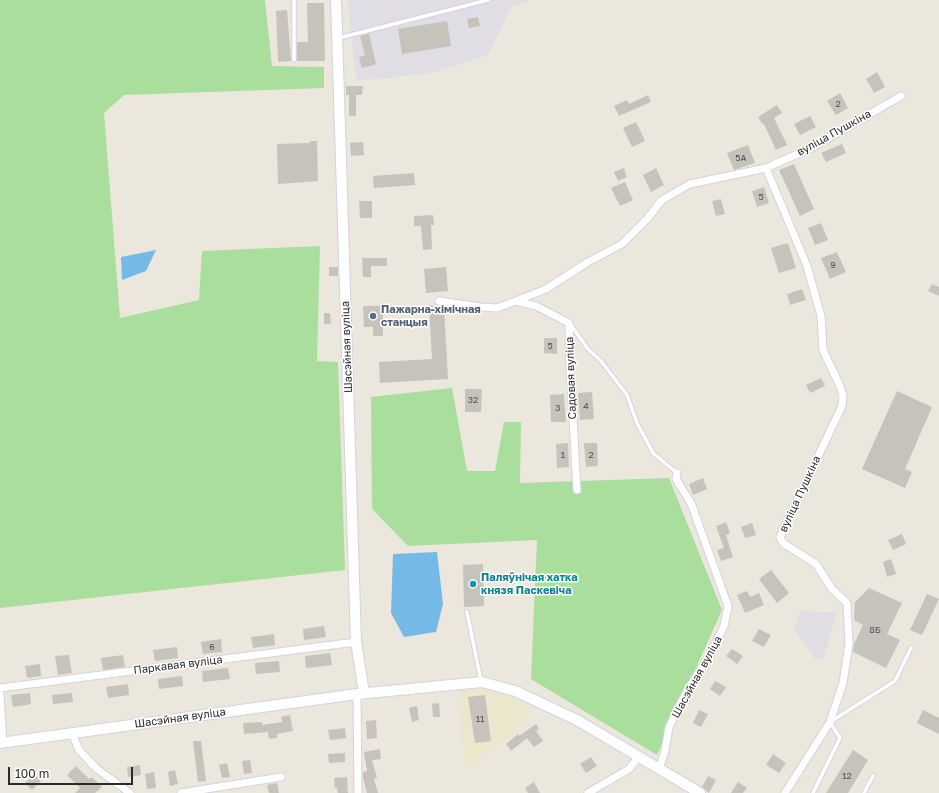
<!DOCTYPE html>
<meta charset="utf-8">
<style>
body{margin:0}
#map{position:relative;width:939px;height:793px;overflow:hidden;background:#ebe7dc;font-family:"Golos Text",sans-serif}
canvas{display:block}
.scale{position:absolute;left:8px;top:767px;width:125px;height:18px;box-sizing:border-box;border:2px solid #2a2a2a;border-top:0;padding-left:5px;font-size:12px;line-height:14px;white-space:nowrap;color:#2a2a2a;-webkit-text-stroke:3px #fff;paint-order:stroke}
</style>
<div id="map">
<canvas width="939" height="793"></canvas>
<div class="scale">100 m</div>
</div>
<script>
const ctx = document.querySelector('canvas').getContext('2d');
ctx.lineJoin = 'round';
function fillPath(path, color) { ctx.fillStyle = color; ctx.fill(path, 'evenodd'); }
const shape = rows => new Path2D(rows.map(r => 'M' + r).join(''));
function stroke(path, color, width, dash) { ctx.strokeStyle = color; ctx.lineWidth = width; ctx.lineCap = dash ? 'butt' : 'round'; ctx.setLineDash(dash || []); ctx.stroke(path); }
function drawText(font, color, halo, rows, align = 'center') {
  ctx.font = font + ' "Golos Text",sans-serif'; ctx.lineWidth = 3; ctx.setLineDash([]); ctx.textBaseline = 'middle'; ctx.strokeStyle = halo; ctx.fillStyle = color; for (const [text, x, y, turn = 0] of rows) {
    ctx.save(); ctx.translate(x, y); ctx.rotate((+turn || 0) * Math.PI / 180); ctx.textAlign = isNaN(turn) ? turn : align; if (halo) ctx.strokeText(text, 0, 0); ctx.fillText(text, 0, 0); ctx.restore();
  }
}
fillPath(shape([
 [348,0,530,0,511,7,488,55,431,73,356,81],
 [800,611,837,612,824,657,816,660,794,628]
]), '#e0dde4');
fillPath(shape([
 [483,688,504,692,534,709,504,740,465,769,459,689]
]), '#ece6cd');
fillPath(shape([
 [0,0,265,0,272,66,324,67,324,88,124,95,104,113,120,318,199,300,202,251,320,246,317,361,338,362,345,570,0,608],
 [452,388,467,471,495,471,504,422,521,422,520,483,669,478,722,610,657,755,531,679,537,540,408,546,372,509,371,397]
]), '#aade9c');
fillPath(shape([
 [156,250,146,271,122,280,121,257],
 [437,552,443,604,436,632,404,637,391,613,393,554]
]), '#75bae7');
fillPath(shape([
 [307,3,324,3,325,61,297,61,297,42,308,42],
 [287,10,291,61,278,62,276,11],
 [478,17,480,26,469,28,467,19],
 [447,21,451,46,402,54,398,29],
 [369,34,376,64,362,68,359,57,365,55,360,36],
 [877,72,885,87,874,93,866,79],
 [346,86,363,86,362,95,356,95,356,116,349,116,349,95,346,95],
 [840,93,848,108,836,115,827,101],
 [648,95,651,102,619,116,614,106,627,100,629,104],
 [777,105,782,113,774,118,787,145,776,150,764,124,763,125,758,117],
 [810,116,816,127,800,135,794,124],
 [636,122,645,141,632,147,623,128],
 [310,141,317,141,318,181,278,184,277,144,310,143],
 [363,142,364,155,351,156,350,143],
 [842,144,846,153,826,162,821,153],
 [748,145,755,163,734,170,727,153],
 [794,164,814,209,800,216,779,170],
 [624,168,627,177,618,181,614,172],
 [656,168,664,185,651,192,643,175],
 [414,173,415,185,374,188,373,176],
 [625,182,633,200,620,206,611,188],
 [764,187,769,203,757,207,752,191],
 [721,199,725,214,716,216,712,201],
 [359,201,372,201,372,218,360,218],
 [433,215,434,225,431,225,432,249,423,250,421,226,414,226,414,216],
 [821,223,828,240,815,245,808,228],
 [788,243,796,268,779,273,771,248],
 [837,252,846,272,830,279,821,258],
 [362,258,387,258,387,266,371,266,371,277,363,277],
 [329,267,338,267,338,276,329,276],
 [446,267,448,291,426,293,424,269],
 [932,284,939,287,939,296,928,291],
 [802,289,806,300,790,305,787,294],
 [429,305,444,307,448,379,380,383,379,362,432,359],
 [363,306,383,306,383,336,373,336,373,327,364,327],
 [324,313,330,313,331,324,324,324],
 [544,338,557,338,557,354,544,353],
 [821,378,825,386,810,393,806,385],
 [465,389,482,389,481,412,465,412],
 [897,391,932,407,905,469,912,472,905,488,862,469],
 [592,392,594,419,580,420,578,393],
 [564,394,566,422,551,422,550,395],
 [568,443,569,467,557,468,556,444],
 [584,443,597,443,598,466,586,467],
 [703,478,707,489,693,495,689,484],
 [726,522,730,533,726,535,733,557,721,561,717,550,724,548,716,526],
 [752,523,756,535,745,538,741,527],
 [902,534,906,544,893,550,888,540],
 [891,559,896,574,887,577,883,562],
 [483,564,484,606,464,607,463,565],
 [771,570,789,593,777,603,759,579],
 [869,588,902,603,887,634,900,640,886,668,853,652,854,644,863,625,854,620,855,602],
 [747,591,750,597,759,593,764,605,745,613,737,595],
 [927,594,939,599,922,635,910,630],
 [324,626,326,637,304,640,303,629],
 [759,629,771,635,764,647,752,641],
 [274,634,275,645,253,648,251,637],
 [221,639,222,652,203,654,201,642],
 [177,647,178,658,155,661,153,650],
 [732,649,743,656,737,664,726,656],
 [330,653,332,665,306,668,305,656],
 [69,655,72,673,58,675,55,656],
 [123,655,125,667,103,670,101,658],
 [279,661,280,672,256,674,255,663],
 [40,664,41,676,27,678,25,666],
 [228,668,230,679,203,682,202,671],
 [182,676,183,686,159,689,158,679],
 [715,681,726,687,720,696,710,689],
 [128,684,129,695,108,698,106,687],
 [30,693,31,704,13,707,11,695],
 [72,693,73,702,53,704,52,695],
 [485,695,491,741,475,743,468,697],
 [439,703,440,717,433,717,432,704],
 [417,706,419,720,412,722,409,708],
 [699,710,708,714,701,727,693,723],
 [923,710,939,718,939,734,917,723],
 [290,715,293,731,277,734,277,738,269,739,268,732,244,734,243,723,262,722,262,725,282,722,281,717],
 [376,720,377,738,367,739,366,721],
 [536,724,539,729,536,731,543,741,534,747,527,738,511,751,506,744,518,734,519,736],
 [345,728,346,738,330,740,328,730],
 [193,741,201,741,206,781,198,782],
 [380,749,381,759,372,760,377,778,374,779,378,793,367,793,363,778,363,772,367,771,364,752],
 [853,750,868,760,848,793,826,793],
 [345,753,345,762,329,763,328,754],
 [773,754,786,763,779,773,766,765],
 [591,757,597,766,586,773,580,764],
 [250,760,252,773,244,774,242,761],
 [227,763,230,777,222,778,219,765],
 [140,765,141,775,128,777,127,767],
 [76,766,89,779,92,777,102,787,95,793,75,793,80,788,67,775],
 [175,770,178,784,170,786,168,772],
 [154,772,156,788,147,789,145,774],
 [34,774,41,781,32,790,25,783],
 [708,776,716,780,709,793,702,787],
 [347,777,348,793,338,793,337,788,335,788,334,778],
 [534,782,540,793,528,793,525,788],
 [738,782,747,788,743,793,731,793],
 [277,783,279,793,269,793,267,785]
]), '#c6c3bc');
const lane = shape([
 [294,0,294,60],
 [339,38,488,0],
 [571,325,588,349,601,361,627,395,637,423,653,453,677,473],
 [467,612,481,681],
 [813,793,840,738,830,722,895,681,911,648],
 [864,793,873,776]
]);
const street = shape([
 [439,301,480,307,497,308,516,301,546,289,588,262,622,244,647,219,662,200,690,184,766,168],
 [516,301,536,306,569,323,570,365,577,490],
 [0,688,356,642],
 [0,694,3,743],
 [357,694,358,793],
 [72,733,79,750,97,769,130,793],
 [659,769,665,751,669,727,687,691,710,655,724,626,728,606,691,503,676,479,677,473],
 [181,793,281,777],
 [588,793,629,769,638,758],
 [785,793,830,722,843,683,849,644,847,603,832,589,816,564,783,543,780,537,842,406,843,396,840,386,823,350,821,316,807,266,766,168,811,148,901,96]
]);
const secondary = shape([
 [336,0,356,642,364,693],
 [0,743,357,694,482,682,515,691,577,720,700,793]
]);
stroke(lane, '#d2d3e2', 5.5);
stroke(street, '#d2d3e2', 9);
stroke(secondary, '#d2d3e2', 12);
stroke(lane, '#fff', 3.5);
stroke(street, '#fff', 7);
stroke(secondary, '#fff', 10);
for (const [x, y, r, color] of [
 [373,316,4,"#5c6f8a"],
 [473,584,4,"#0f9aa8"]
]) { const dot = new Path2D(); dot.arc(x, y, r, 0, 2 * Math.PI); ctx.fillStyle = color; ctx.fill(dot); stroke(dot, '#fff', 1.5); }
drawText('9px', '#51504e', null, [
 ["2",838,104],
 ["5А",741,158],
 ["5",761,197],
 ["9",833,265],
 ["5",550,346],
 ["32",473,400],
 ["4",586,406],
 ["3",558,408],
 ["1",563,455],
 ["2",591,455],
 ["8Б",875,630],
 ["6",212,647],
 ["11",480,719],
 ["12",847,776]
]);
drawText('11px', '#2a2a2a', '#fff', [
 ["вуліца Пушкіна",834,133,-29],
 ["Шасэйная вуліца",347,347,-92],
 ["Садовая вуліца",571,378,-92],
 ["вуліца Пушкіна",800,494,-65],
 ["Паркавая вуліца",178,665,-7],
 ["Шасэйная вуліца",697,677,-61],
 ["Шасэйная вуліца",180,718,-8]
]);
drawText('bold 11px', '#4e5e75', '#fff', [
 ["Пажарна-хімічная",381,310],
 ["станцыя",381,323]
], 'left');
drawText('bold 11px', '#0d838f', '#fff', [
 ["Паляўнічая хатка",481,578],
 ["князя Паскевіча",481,591]
], 'left');
</script>
